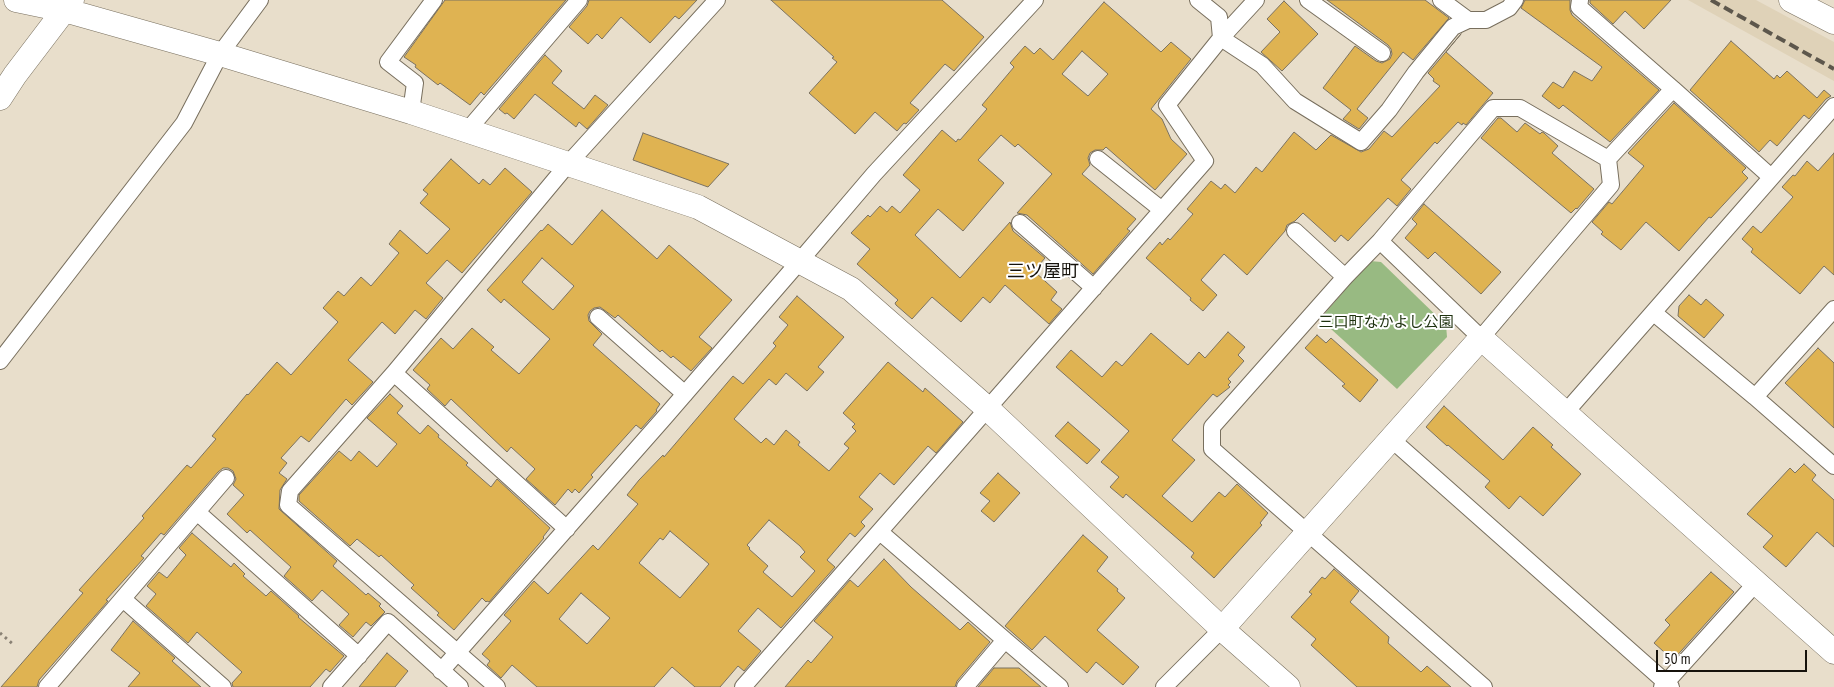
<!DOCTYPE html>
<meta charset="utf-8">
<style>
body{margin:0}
#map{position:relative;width:1834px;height:687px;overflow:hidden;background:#e8decb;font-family:"PT Sans Narrow",sans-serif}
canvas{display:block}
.scale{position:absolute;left:1656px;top:650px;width:151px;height:22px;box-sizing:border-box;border:2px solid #16120c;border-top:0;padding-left:6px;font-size:15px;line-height:18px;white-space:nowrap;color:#16120c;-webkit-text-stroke:4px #fff;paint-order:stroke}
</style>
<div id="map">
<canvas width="1834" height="687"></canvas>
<div class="scale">50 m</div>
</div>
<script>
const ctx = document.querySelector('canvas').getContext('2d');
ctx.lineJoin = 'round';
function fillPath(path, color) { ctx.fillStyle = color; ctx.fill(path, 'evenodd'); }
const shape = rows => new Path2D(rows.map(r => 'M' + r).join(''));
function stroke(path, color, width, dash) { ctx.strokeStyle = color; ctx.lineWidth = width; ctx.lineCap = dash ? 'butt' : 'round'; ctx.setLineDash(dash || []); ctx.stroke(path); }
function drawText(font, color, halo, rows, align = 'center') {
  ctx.font = font + ' "PT Sans Narrow","Noto Sans JP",sans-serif'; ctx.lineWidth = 4; ctx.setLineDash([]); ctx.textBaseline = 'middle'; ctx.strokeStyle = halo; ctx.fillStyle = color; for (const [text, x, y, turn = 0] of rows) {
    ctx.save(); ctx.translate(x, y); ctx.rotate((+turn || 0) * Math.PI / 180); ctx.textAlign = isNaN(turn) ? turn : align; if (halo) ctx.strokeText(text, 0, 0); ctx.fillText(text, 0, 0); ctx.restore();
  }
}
fillPath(shape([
 [1688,0,1756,0,1834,42,1834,81]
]), '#dfd2b8');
fillPath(shape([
 [1370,261,1381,262,1446,325,1447,337,1397,389,1320,319]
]), '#98ba82');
const building = shape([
 [445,0,566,0,484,95,481,92,470,105,440,83,438,85,415,67,416,65,404,57,445,0],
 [589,0,697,0,679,19,675,16,650,43,621,17,602,39,597,34,588,44,569,27,587,6,589,0],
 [771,0,942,0,984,37,954,71,945,64,910,103,919,110,906,124,904,123,897,131,875,112,855,134,809,93,837,62,832,58,834,57,771,0],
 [1327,0,1425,0,1449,18,1413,60,1403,52,1357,109,1368,118,1359,129,1343,119,1351,110,1323,88,1355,46,1376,61,1382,63,1390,59,1392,54,1391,49,1388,45,1327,0],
 [1525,0,1570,0,1570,10,1572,15,1659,90,1610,142,1563,105,1559,109,1542,96,1553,82,1563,88,1574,71,1592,81,1602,67,1521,8,1525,0],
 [1590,0,1671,0,1644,29,1625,11,1613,24,1590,3,1590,0],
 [1284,1,1318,34,1282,71,1261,52,1280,32,1267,19,1284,1],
 [1104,2,1161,52,1171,42,1191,59,1151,109,1162,119,1171,139,1187,154,1155,190,1106,147,1103,150,1095,150,1090,153,1088,158,1090,165,1082,174,1136,219,1127,229,1130,231,1093,274,1027,215,1017,213,1052,174,1018,144,1015,147,1001,135,978,160,1004,183,963,231,938,209,915,235,960,278,1010,222,1013,231,1045,258,1034,271,1057,292,1051,300,1062,309,1049,324,1005,285,990,303,983,297,961,322,932,297,912,319,896,305,895,303,898,300,857,264,870,249,851,233,868,215,870,217,880,206,887,212,892,206,900,213,920,190,903,175,942,130,956,142,958,139,960,140,987,109,982,105,1014,67,1010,63,1025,46,1034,54,1040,48,1053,60,1104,2],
 [1082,51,1108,74,1088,96,1062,74,1082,51],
 [1461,34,1446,52,1493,93,1466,125,1463,123,1462,125,1458,122,1437,144,1435,142,1401,180,1411,189,1397,206,1388,198,1348,241,1341,235,1335,242,1303,213,1295,221,1287,225,1285,231,1247,275,1224,254,1201,280,1217,295,1203,311,1190,300,1191,298,1146,258,1160,242,1162,245,1168,238,1170,240,1193,214,1187,209,1211,181,1221,189,1225,184,1235,193,1256,167,1262,172,1294,132,1316,150,1331,135,1361,152,1369,149,1384,131,1392,137,1440,86,1433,81,1434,79,1428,73,1461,34],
 [1731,41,1774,79,1777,75,1780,78,1787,71,1817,98,1824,90,1831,96,1826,99,1809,119,1804,115,1777,146,1770,140,1759,152,1690,90,1731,41],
 [545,55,562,71,552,83,584,109,595,95,608,105,587,129,579,122,576,127,535,94,514,119,507,113,505,114,499,109,545,55],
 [1674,103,1746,168,1742,172,1748,178,1711,218,1709,217,1679,251,1646,222,1621,250,1601,234,1603,232,1592,222,1609,202,1612,204,1644,166,1628,153,1674,103],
 [1498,118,1501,118,1517,132,1525,123,1540,134,1542,132,1544,133,1558,146,1552,153,1594,189,1577,209,1576,208,1571,213,1481,138,1498,118],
 [643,133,729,164,708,187,633,160,643,133],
 [1834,153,1834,275,1824,266,1800,294,1751,252,1753,249,1742,239,1753,226,1761,233,1793,197,1782,187,1793,175,1795,176,1807,161,1818,171,1834,153],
 [451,159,479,184,483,179,490,185,505,168,532,192,462,273,447,260,426,283,443,298,426,319,415,310,395,334,382,322,348,360,373,382,352,405,346,399,309,442,301,436,281,458,287,463,279,473,287,479,280,490,279,509,337,561,333,566,366,595,368,593,381,604,379,606,385,612,371,626,366,622,353,637,339,625,349,614,322,590,312,601,284,576,291,567,250,530,247,533,227,514,244,495,233,485,236,479,233,471,228,468,223,468,218,472,164,535,161,533,141,556,144,558,106,600,108,601,39,680,37,687,1,687,83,593,79,590,144,518,142,516,187,465,191,468,216,439,212,436,247,394,248,395,277,362,291,375,338,322,323,308,338,291,344,296,361,277,371,286,399,253,389,244,400,230,427,254,450,229,420,203,428,194,423,190,451,159],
 [1424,204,1501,272,1481,294,1435,252,1428,259,1405,238,1417,224,1412,219,1424,204],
 [602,210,657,259,669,245,732,300,699,337,712,348,691,371,673,356,671,358,662,350,660,352,618,315,615,318,600,307,594,308,590,311,588,315,589,321,602,334,593,345,660,404,656,410,657,411,641,429,636,425,591,475,593,477,579,493,575,489,572,493,568,489,555,505,526,479,535,469,511,447,507,452,451,399,445,406,427,389,430,385,413,370,441,338,453,349,472,328,494,347,491,350,519,374,550,339,504,299,501,303,487,290,541,230,542,231,548,224,572,245,602,210],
 [542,258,574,286,553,310,522,282,542,258],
 [1689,295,1701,305,1706,299,1724,315,1704,338,1678,316,1679,306,1689,295],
 [797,296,844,337,818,367,824,372,807,391,786,373,776,385,769,379,734,419,761,443,766,438,774,445,786,430,800,442,798,445,829,471,849,448,844,444,856,431,852,427,855,424,843,413,888,362,923,392,925,388,963,422,936,453,928,446,894,485,880,473,859,497,873,509,861,522,865,526,855,537,850,533,827,560,835,567,781,628,758,608,738,631,761,651,744,671,738,666,720,687,695,687,672,667,654,687,537,687,512,665,501,678,487,665,490,661,482,654,511,621,504,615,534,581,548,594,593,545,598,550,638,504,627,495,639,480,663,455,664,457,733,376,743,384,776,346,773,343,788,325,779,317,797,296],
 [769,520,800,546,805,552,800,557,815,571,792,597,763,572,768,566,749,549,750,548,747,545,769,520],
 [670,531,709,564,680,598,639,563,660,538,663,540,670,531],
 [581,593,610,618,587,644,559,619,581,593],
 [1228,332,1245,347,1238,355,1244,361,1228,379,1231,382,1228,385,1230,387,1217,397,1213,394,1172,440,1195,460,1162,496,1192,522,1219,492,1225,497,1237,484,1268,513,1260,523,1262,525,1214,578,1191,557,1194,553,1126,494,1123,498,1110,487,1119,477,1101,462,1129,431,1056,367,1071,350,1102,377,1116,361,1122,366,1151,333,1188,365,1199,352,1205,358,1228,332],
 [1317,335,1326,343,1331,338,1378,380,1360,402,1342,386,1345,384,1305,348,1317,335],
 [1818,348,1834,363,1834,428,1785,383,1818,348],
 [390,394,403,406,397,413,420,434,428,425,439,435,438,437,468,463,466,465,491,487,497,479,550,528,543,537,544,538,489,602,487,601,486,602,482,598,454,630,437,615,439,613,411,588,414,585,381,555,379,557,357,539,350,546,299,501,299,495,339,451,351,461,359,451,377,467,397,444,367,418,390,394],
 [1444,406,1503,460,1533,427,1553,445,1551,447,1581,474,1543,516,1520,496,1509,509,1485,487,1490,481,1448,445,1447,446,1426,427,1444,406],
 [1068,422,1100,450,1087,464,1055,436,1068,422],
 [1804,464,1816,475,1812,480,1834,500,1834,547,1817,532,1786,567,1763,547,1773,536,1747,514,1790,468,1795,473,1804,464],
 [998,473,1020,493,994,522,981,511,990,501,980,493,998,473],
 [192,533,231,567,234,563,245,574,243,576,266,596,271,591,299,616,298,617,344,656,330,672,326,669,310,687,233,687,232,683,242,672,197,632,188,643,146,606,156,594,147,586,159,572,167,578,186,555,179,548,192,533],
 [1083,535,1108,557,1097,571,1118,589,1117,591,1125,598,1097,630,1139,667,1123,685,1096,662,1087,673,1045,636,1032,650,1005,626,1083,535],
 [884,559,911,587,960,630,968,622,990,642,957,681,955,687,785,687,808,660,811,663,833,637,814,621,850,580,858,587,884,559],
 [1334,569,1359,591,1350,602,1389,637,1388,643,1421,672,1427,666,1451,687,1357,687,1311,645,1316,639,1291,617,1312,594,1309,592,1322,577,1325,579,1334,569],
 [1711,572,1734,592,1673,660,1654,643,1670,625,1665,620,1711,572],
 [133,621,175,658,172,661,201,687,128,687,140,673,111,650,133,621],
 [387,653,408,671,395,687,359,687,387,653],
 [994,668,1019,668,1041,687,978,687,994,668]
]);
fillPath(building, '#dfb352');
stroke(building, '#7b7261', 1);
const street = shape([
 [1198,0,1219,17,1221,38],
 [1308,0,1382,53],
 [1441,0,1468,20],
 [1580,0,1579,7,1673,89],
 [1221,38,1262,65,1295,101,1361,142,1389,110,1416,72,1453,27,1468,20,1486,20,1509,8,1515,0],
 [411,112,415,83,388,62,434,0],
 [467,131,579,0],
 [1098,159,1162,210],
 [1608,159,1673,89,1771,177],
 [1020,223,1094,288],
 [1295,231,1345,277],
 [1380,241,1481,338,1611,185,1608,159,1520,108,1493,108,1380,241,1345,277,1212,427,1212,449,1484,687],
 [1654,313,1755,397,1834,466],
 [598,317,685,394],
 [0,361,184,123,220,54,260,0],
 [394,373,567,529],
 [1755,397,1834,309],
 [1565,413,1834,106],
 [1390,438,1671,687],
 [197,512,359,656],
 [880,532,1005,640],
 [123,599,223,687],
 [441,671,664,418,799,262,874,174,1035,0],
 [47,687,226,478],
 [331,687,388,622,460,687],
 [497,687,288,505,290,491,394,373,568,164,717,0],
 [743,687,1205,161,1167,105,1221,38,1256,0],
 [965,687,1005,640,1060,687],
 [1164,687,1222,629],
 [1662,687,1756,583]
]);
const secondary = shape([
 [16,0,64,10,220,54,411,112,698,207,851,289,988,409,1222,629,1288,687],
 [1791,0,1834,22],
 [0,98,15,75,72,0],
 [1222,629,1481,338,1834,652]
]);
stroke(street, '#786f5e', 18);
stroke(secondary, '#786f5e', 25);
stroke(shape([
 [0,633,14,645]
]), '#898174', 3, [2.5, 4]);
stroke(street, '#fff', 16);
stroke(secondary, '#fff', 24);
stroke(shape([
 [1711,0,1834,69]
]), '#5d574c', 4, [10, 5]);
drawText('15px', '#1e310f', '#fff', [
 ["三口町なかよし公園",1386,323]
]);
drawText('18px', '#16120c', '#fff', [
 ["三ツ屋町",1043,272]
]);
</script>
